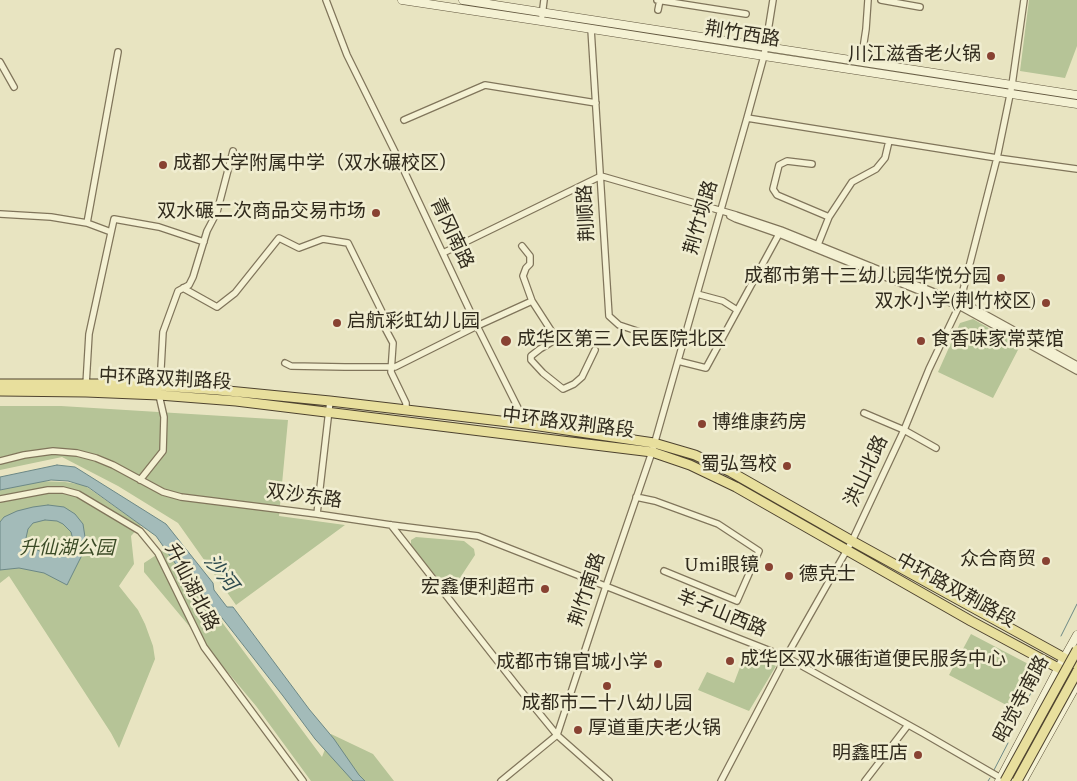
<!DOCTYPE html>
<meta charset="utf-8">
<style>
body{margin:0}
canvas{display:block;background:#e8e4c1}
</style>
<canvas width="1077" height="781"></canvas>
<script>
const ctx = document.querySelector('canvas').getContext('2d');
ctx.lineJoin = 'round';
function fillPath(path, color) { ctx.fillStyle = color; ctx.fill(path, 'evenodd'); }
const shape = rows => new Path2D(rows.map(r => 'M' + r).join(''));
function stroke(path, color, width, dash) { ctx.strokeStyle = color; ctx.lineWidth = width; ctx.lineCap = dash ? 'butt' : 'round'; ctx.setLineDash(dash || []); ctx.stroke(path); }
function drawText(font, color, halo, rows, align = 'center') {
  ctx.font = font + ' Spectral,"Noto Sans SC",serif'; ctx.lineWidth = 5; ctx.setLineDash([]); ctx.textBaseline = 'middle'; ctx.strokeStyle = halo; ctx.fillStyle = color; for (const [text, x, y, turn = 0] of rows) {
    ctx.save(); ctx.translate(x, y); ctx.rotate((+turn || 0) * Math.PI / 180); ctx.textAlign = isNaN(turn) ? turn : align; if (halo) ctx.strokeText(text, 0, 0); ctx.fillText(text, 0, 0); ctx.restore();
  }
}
fillPath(shape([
 [1029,0,1077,0,1077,46,1065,78,1020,71],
 [973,319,1020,346,993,398,938,372,960,323],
 [0,406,61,406,288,420,279,516,345,525,236,605,178,523,118,486,62,457,0,470],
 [39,481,65,482,84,485,141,525,131,536,134,564,119,586,138,610,145,624,153,646,155,659,119,748,111,733,9,576,0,583,0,490],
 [416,537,464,541,474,549,475,555,450,593,411,546,411,540],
 [167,548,322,757,331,734,373,754,394,781,311,781,256,706,144,572,144,563],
 [971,634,1036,668,1014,709,949,675],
 [745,654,776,666,749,711,698,690,707,672,734,683]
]), '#b6c497');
const water = shape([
 [57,465,75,467,166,524,213,583,214,590,227,607,233,607,309,709,334,739,359,775,365,781,353,781,315,739,283,696,215,609,187,580,156,536,88,487,68,481,51,480,0,490,0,477,57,465],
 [48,505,64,507,75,514,83,524,85,537,86,547,67,585,44,573,19,568,0,570,0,522,4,517,17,511,33,507,48,505],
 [45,520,57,521,63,524,71,532,73,540,73,547,69,553,60,555,41,552,31,546,26,538,28,529,33,523,45,520]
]);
fillPath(water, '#a3bbb9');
stroke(water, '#6c8886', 1);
stroke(shape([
 [1061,636,1077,604],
 [1028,699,1038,678],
 [994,770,1008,743],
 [988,781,990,778]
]), '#6c8886', 1);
const street = shape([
 [326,0,347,55,399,160,477,326,526,424],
 [657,0,746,14],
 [881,0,920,7],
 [658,10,660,0],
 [542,16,544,0],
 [591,29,609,316,619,325,682,346],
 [0,62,14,87],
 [861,62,866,29,868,0],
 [747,118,997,158,1077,169],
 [404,120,485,85,596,103],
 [812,164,787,161,779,165,773,189,777,195,829,217],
 [0,214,51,217,87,223,111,232],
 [730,216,736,219,779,234,922,292,959,306,1077,371],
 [87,223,118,52],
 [522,246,530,256,530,264,526,268,523,276,532,301,552,332,554,340,550,343,540,349,531,356,531,360,543,373,563,389,574,384,582,377,595,350],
 [817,247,829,217,852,182,876,169,885,158,889,141],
 [443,253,601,176,736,215,781,230,939,294,961,301,1077,365],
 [183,288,217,307,235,293,279,238,299,248,323,239,348,243,384,316,385,328,393,343,391,372,406,403,406,411],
 [697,294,723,301,737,310],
 [678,361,706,368,779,234],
 [285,363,291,366,345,367,395,367,477,326,532,301],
 [86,385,89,334,114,219,159,227,204,242],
 [160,386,163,332,178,291,189,285,193,277,207,231,217,212,233,151],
 [864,413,904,430,936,448],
 [0,461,24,455,53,451,77,453,96,458,113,465,163,492,181,497,317,514,391,525,478,536,786,657,923,733,1004,780],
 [140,480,163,451,164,417,159,395],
 [636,497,655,501,718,524,759,551,737,601,664,571],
 [0,499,48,490,63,490,78,494,140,531,158,553,204,647,303,781],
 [317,514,330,401],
 [391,525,517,686,557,735,609,781],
 [501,781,557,735,606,586,652,452,747,118,764,56,773,0],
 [721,781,786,657,852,541,904,430,929,369,959,306,997,158,1012,85,1024,0],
 [865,781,908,725]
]);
const secondary = shape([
 [402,0,541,21,764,56,1077,104],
 [463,0,1077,95],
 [999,781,1058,669,1077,635],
 [1023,781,1077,684]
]);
const primary = shape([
 [0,384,109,384,160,386,218,390,330,401,526,424,654,443,695,455,731,472,852,541,1077,665],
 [0,391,86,392,159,395,236,401,652,452,690,465,736,487,971,621,1077,678]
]);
stroke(street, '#80755b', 8);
stroke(secondary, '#61563e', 9);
stroke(primary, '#4e432f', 11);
stroke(street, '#f4f1d3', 5.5);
stroke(secondary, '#f4f1d3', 8);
stroke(primary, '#e8df9d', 9);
const primaryBridge = shape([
 [1005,781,1077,650],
 [1017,781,1077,672]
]);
stroke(primaryBridge, '#4e432f', 11, []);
stroke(primaryBridge, '#e8df9d', 9);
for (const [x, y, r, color] of [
 [991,56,5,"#884232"],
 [163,165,5,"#884232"],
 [376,213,5,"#884232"],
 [1001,278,5,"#884232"],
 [1046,303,5,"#884232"],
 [337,323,5,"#884232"],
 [506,341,6,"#884232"],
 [921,341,5,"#884232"],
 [702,424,5,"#884232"],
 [787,466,5,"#884232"],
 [1046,561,5,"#884232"],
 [769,567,5,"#884232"],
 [789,576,5,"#884232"],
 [545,589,5,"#884232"],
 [730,661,5,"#884232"],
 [658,664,5,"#884232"],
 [607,686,5,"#884232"],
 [578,730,5,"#884232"],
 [918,755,5,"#884232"]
]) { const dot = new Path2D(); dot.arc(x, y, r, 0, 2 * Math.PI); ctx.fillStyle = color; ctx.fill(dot); stroke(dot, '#f0edd0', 2); }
drawText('19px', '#312b1d', '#f0edd0', [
 ["荆竹西路",742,36,9],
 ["荆顺路",588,213,-93],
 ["荆竹坝路",703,218,-74],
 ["青冈南路",450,234,65],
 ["中环路双荆路段",165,381,3],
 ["中环路双荆路段",568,425,7],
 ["洪山北路",868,472,-65],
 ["双沙东路",304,498,8],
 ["升仙湖北路",190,588,63],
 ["荆竹南路",589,590,-72],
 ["中环路双荆路段",955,592,29],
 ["羊子山西路",721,615,22],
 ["昭觉寺南路",1023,700,-62]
]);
drawText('19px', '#312b1d', '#f0edd0', [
 ["川江滋香老火锅",981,56],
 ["成都大学附属中学（双水碾校区）",173,165,"left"],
 ["双水碾二次商品交易市场",366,213],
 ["成都市第十三幼儿园华悦分园",991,278],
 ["双水小学(荆竹校区)",1036,303],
 ["启航彩虹幼儿园",347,323,"left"],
 ["成华区第三人民医院北区",517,341,"left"],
 ["食香味家常菜馆",931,341,"left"],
 ["博维康药房",712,424,"left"],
 ["蜀弘驾校",777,466],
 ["众合商贸",1036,561],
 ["Umi眼镜",759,567],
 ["德克士",799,576,"left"],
 ["宏鑫便利超市",535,589],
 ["成华区双水碾街道便民服务中心",740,661,"left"],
 ["成都市锦官城小学",648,664],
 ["成都市二十八幼儿园",607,705,"center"],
 ["厚道重庆老火锅",588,730,"left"],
 ["明鑫旺店",908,755]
], 'right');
drawText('italic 19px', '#3b4b26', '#f0edd0', [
 ["升仙湖公园",67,550]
]);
drawText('italic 20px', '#2e4b4f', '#f0edd0', [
 ["沙河",219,574,52]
]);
</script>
